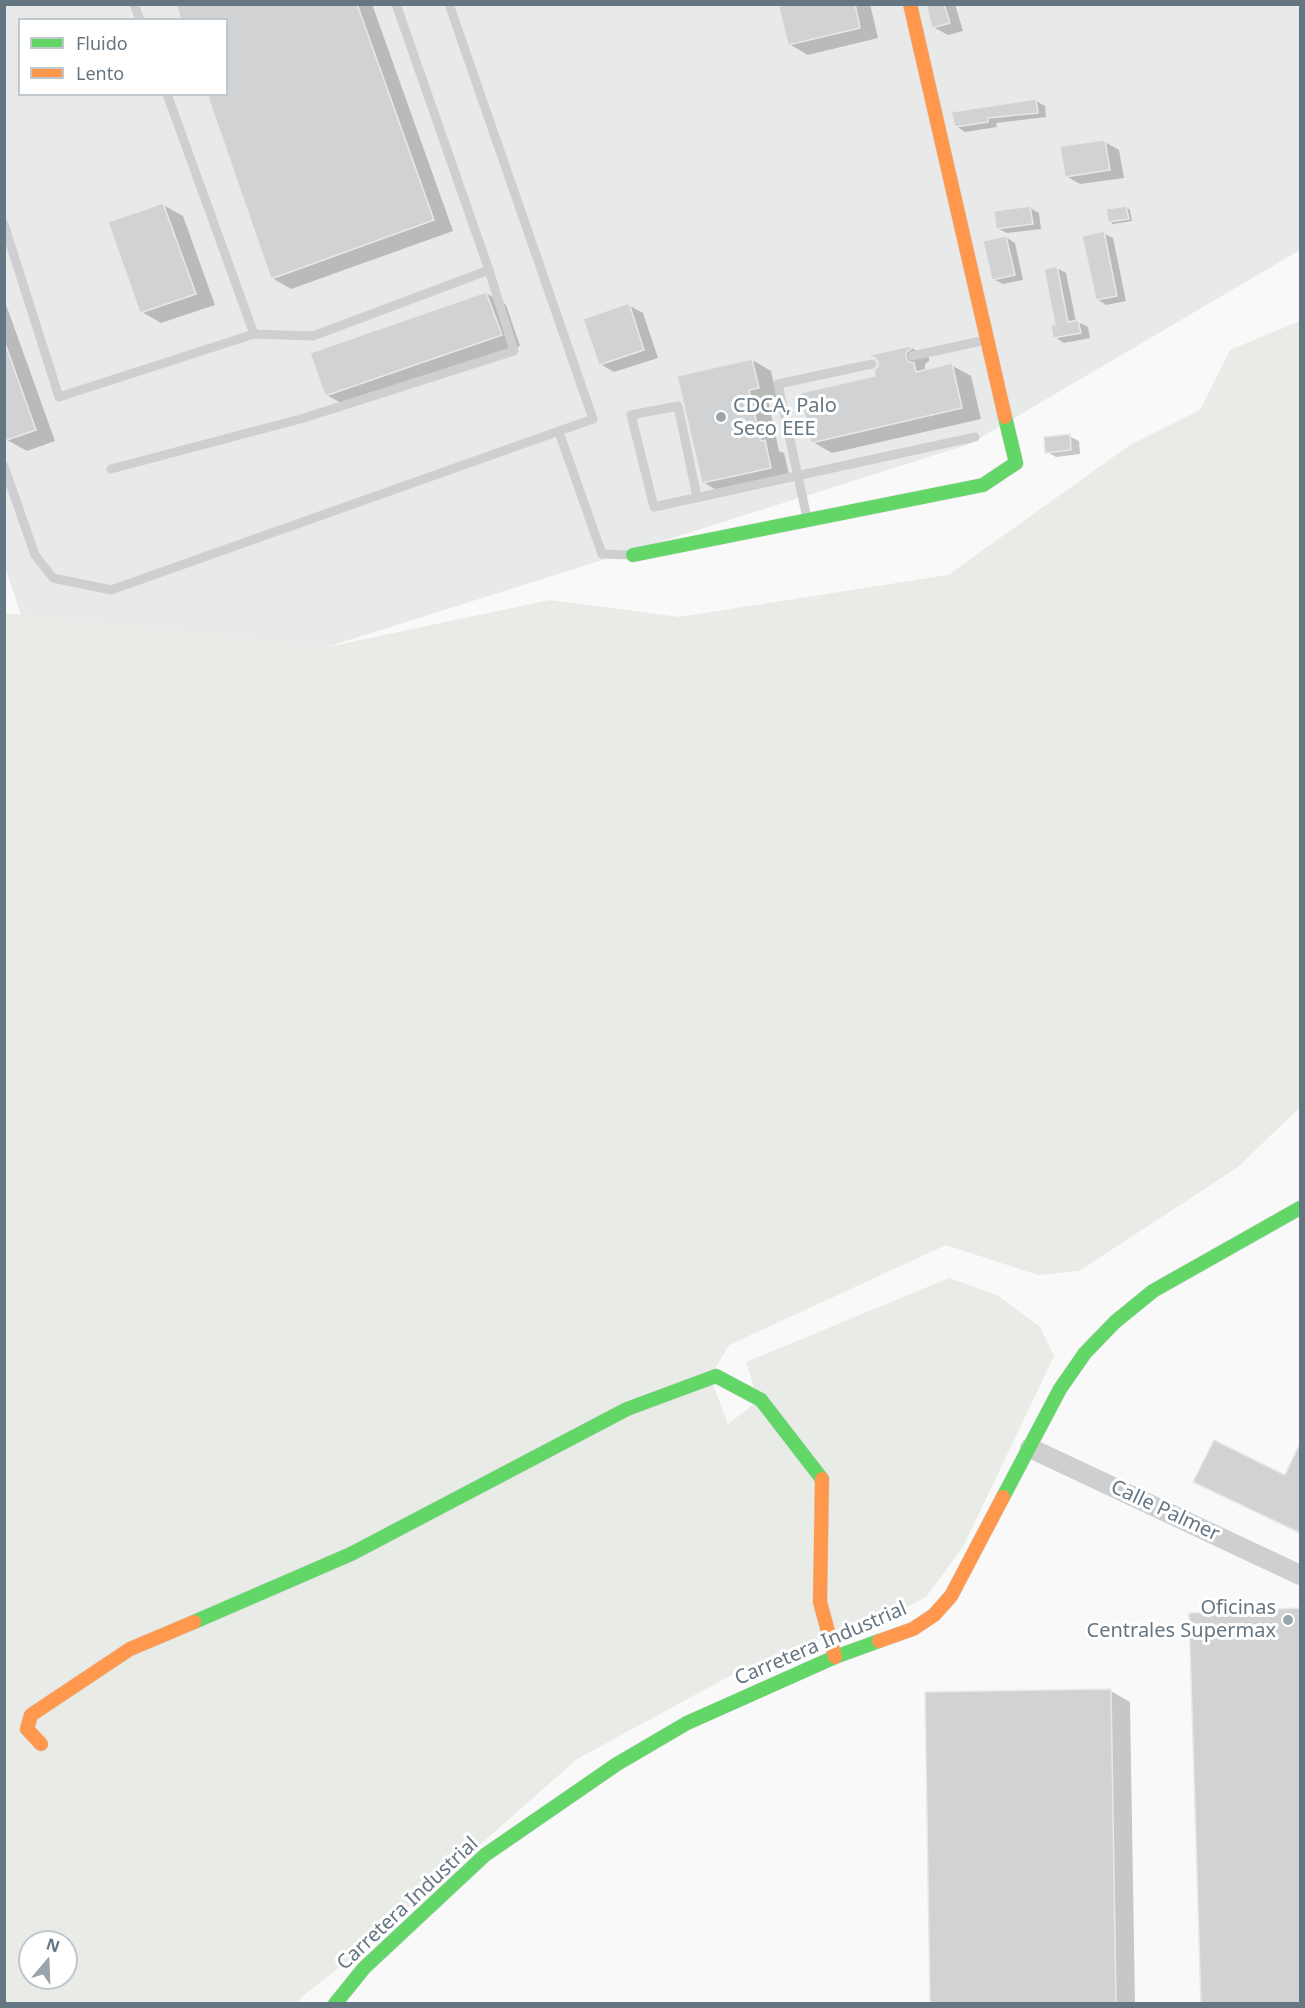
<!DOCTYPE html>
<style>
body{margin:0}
#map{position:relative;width:1305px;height:2008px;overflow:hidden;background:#f9f9f9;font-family:"Noto Sans",sans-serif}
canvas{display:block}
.frame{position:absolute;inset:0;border:6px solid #657683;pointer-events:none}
.legend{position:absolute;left:18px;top:18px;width:210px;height:78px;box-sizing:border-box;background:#fff;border:2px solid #c1c8cd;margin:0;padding:8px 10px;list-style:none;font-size:18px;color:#657683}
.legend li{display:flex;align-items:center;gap:12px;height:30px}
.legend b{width:30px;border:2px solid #c1c8cd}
.north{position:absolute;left:18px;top:1930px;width:60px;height:60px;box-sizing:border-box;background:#fff;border:2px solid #c1c8cd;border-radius:50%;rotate:19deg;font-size:16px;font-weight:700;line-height:24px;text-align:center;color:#657683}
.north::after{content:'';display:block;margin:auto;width:21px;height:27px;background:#99a4ac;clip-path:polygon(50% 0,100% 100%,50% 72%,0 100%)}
</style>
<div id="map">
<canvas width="1305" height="2008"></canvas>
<div class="frame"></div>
<ul class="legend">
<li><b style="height:8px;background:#63d668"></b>Fluido</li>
<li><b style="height:8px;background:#ff974d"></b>Lento</li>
</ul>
<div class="north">N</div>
</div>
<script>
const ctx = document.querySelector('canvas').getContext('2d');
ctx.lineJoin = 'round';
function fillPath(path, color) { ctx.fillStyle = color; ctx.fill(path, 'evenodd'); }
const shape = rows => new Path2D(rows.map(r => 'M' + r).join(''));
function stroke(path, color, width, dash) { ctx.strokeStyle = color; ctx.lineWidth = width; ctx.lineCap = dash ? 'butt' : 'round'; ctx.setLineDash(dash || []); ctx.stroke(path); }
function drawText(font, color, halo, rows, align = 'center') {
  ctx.font = font + ' "Noto Sans",sans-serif'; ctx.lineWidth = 6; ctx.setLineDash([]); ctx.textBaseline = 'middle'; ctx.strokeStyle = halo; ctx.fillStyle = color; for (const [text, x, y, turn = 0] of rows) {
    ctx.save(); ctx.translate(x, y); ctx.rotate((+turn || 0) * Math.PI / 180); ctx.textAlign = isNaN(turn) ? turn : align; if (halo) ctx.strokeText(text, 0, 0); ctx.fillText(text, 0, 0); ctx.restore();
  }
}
fillPath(shape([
 [4,5,1300,5,1300,250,970,444,327,647,21,615,4,564],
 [20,20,226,20,226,94,20,94]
]), '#e8e9e9');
fillPath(shape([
 [1300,321,1300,1107,1238,1167,1079,1271,1038,1275,946,1245,729,1345,710,1377,728,1424,758,1401,746,1362,949,1278,997,1295,1040,1327,1054,1356,963,1547,926,1597,841,1642,814,1639,739,1671,577,1759,353,1957,305,1994,297,2003,5,2003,4,613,327,647,550,600,679,617,948,575,1130,445,1200,410,1230,350],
 [30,1942,66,1942,66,1978,30,1978]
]), '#e8ebe6');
fillPath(shape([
 [177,4,372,4,453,231,291,289,272,278,226,94,226,20],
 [780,4,870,4,878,38,808,55,789,44],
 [928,4,955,4,963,31,948,35,933,27],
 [1036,101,1045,106,1046,117,996,123,997,127,965,132,956,126],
 [1105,142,1119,150,1124,178,1080,184,1066,176],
 [163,205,183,216,215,305,161,323,142,312],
 [1126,207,1130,210,1132,221,1113,224,1109,221],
 [1030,208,1039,213,1041,229,1007,233,997,228],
 [1103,233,1113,238,1126,301,1106,305,1097,299],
 [1006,237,1015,243,1023,280,1003,284,993,279],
 [1057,268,1066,273,1076,322,1078,322,1088,327,1090,338,1064,343,1055,337,1057,326],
 [486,293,506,305,520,346,346,406,327,395],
 [4,299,55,441,27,451,7,440,4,432],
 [628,305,643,313,658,358,614,372,600,364],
 [910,347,929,358,929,361,925,364,925,371,951,365,971,376,981,419,832,453,813,442,877,377],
 [752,360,771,371,777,398,768,400,779,451,784,453,790,478,723,494,703,482],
 [1069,436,1079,441,1080,454,1056,457,1047,452],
 [1300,1447,1300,1533,1195,1481,1286,1477],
 [1300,1609,1300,2004,1203,2004,1190,1614],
 [1111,1691,1130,1702,1135,2004,931,2004]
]), '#0003');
const building = shape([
 [176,4,357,4,434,220,271,279,207,94,226,94,226,20,181,20,176,4],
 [778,4,855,4,860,28,788,45,778,4],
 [926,4,944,4,950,23,932,28,926,4],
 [1036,99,1038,113,988,118,988,122,955,127,951,112,1036,99],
 [1105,140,1110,170,1065,177,1060,146,1105,140],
 [163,203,196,294,140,313,108,222,163,203],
 [1030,206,1033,224,996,229,994,211,1030,206],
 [1126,206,1129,219,1108,222,1106,209,1126,206],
 [1104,231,1117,296,1096,300,1082,236,1104,231],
 [1006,236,1015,275,992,280,983,241,1006,236],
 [1057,266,1068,322,1078,320,1081,333,1053,338,1051,325,1055,325,1044,269,1057,266],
 [486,292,502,335,325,396,310,353,486,292],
 [629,303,644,350,599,365,583,319,629,303],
 [4,346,6,346,36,430,4,441,4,346],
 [910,346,911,349,906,353,906,358,909,362,914,363,916,372,952,363,962,408,811,443,800,393,875,376,874,370,878,367,878,362,875,358,871,357,870,355,910,346],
 [752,359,759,388,749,390,761,441,765,440,771,468,702,483,677,376,752,359],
 [1070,434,1071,450,1045,453,1044,437,1070,434],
 [1214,1440,1285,1475,1300,1443,1300,1533,1193,1482,1214,1440],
 [1300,1608,1300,2004,1201,2004,1189,1613,1300,1608],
 [1111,1689,1116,2004,930,2004,925,1692,1111,1689]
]);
fillPath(building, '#d0d2d3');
stroke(building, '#e8e8e8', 1.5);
const fast = shape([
 [633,555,983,485,1016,463,1005,417],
 [1003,1497,1060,1389,1085,1353,1115,1322,1153,1291,1300,1208],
 [194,1622,351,1554,627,1409,716,1376,761,1400,822,1479],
 [335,2004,364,1968,485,1855,617,1764,687,1723,835,1657,879,1641]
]);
const slow = shape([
 [910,4,1005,417],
 [822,1479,820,1602,835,1657],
 [879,1641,913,1629,934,1615,951,1596,1003,1497],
 [41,1744,27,1729,31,1715,130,1649,194,1622]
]);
stroke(fast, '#d5d6d7', 15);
stroke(slow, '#d5d6d7', 15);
stroke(shape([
 [134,4,140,20],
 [4,224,59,397,254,334,167,94],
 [254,334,313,336,489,270],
 [912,356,986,340],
 [559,432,602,554,631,555],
 [4,466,35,555,53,578,111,590,593,419,449,4],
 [111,469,304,418,514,351,489,270,396,4],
 [697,497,678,406,631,415,654,507,975,437],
 [807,518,778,384,872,364]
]), '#cecfd0', 9);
stroke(shape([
 [1030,1448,1300,1575]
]), '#cecfd0', 20);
stroke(fast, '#63d668', 14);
stroke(slow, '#ff974d', 14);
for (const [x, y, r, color] of [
 [721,417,6,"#99a4ac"],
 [1288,1620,6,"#99a4ac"]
]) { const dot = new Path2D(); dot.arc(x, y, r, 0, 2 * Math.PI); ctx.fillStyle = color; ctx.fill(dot); stroke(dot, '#fff', 2); }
drawText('20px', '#657683', '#fff', [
 ["CDCA, Palo",733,406],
 ["Seco EEE",733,429],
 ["Oficinas",1276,1608,"right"],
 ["Centrales Supermax",1276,1631,"right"]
], 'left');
drawText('20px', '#657683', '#fff', [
 ["Calle Palmer",1165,1511,25],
 ["Carretera Industrial",821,1644,-23],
 ["Carretera Industrial",408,1904,-43]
]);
</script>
